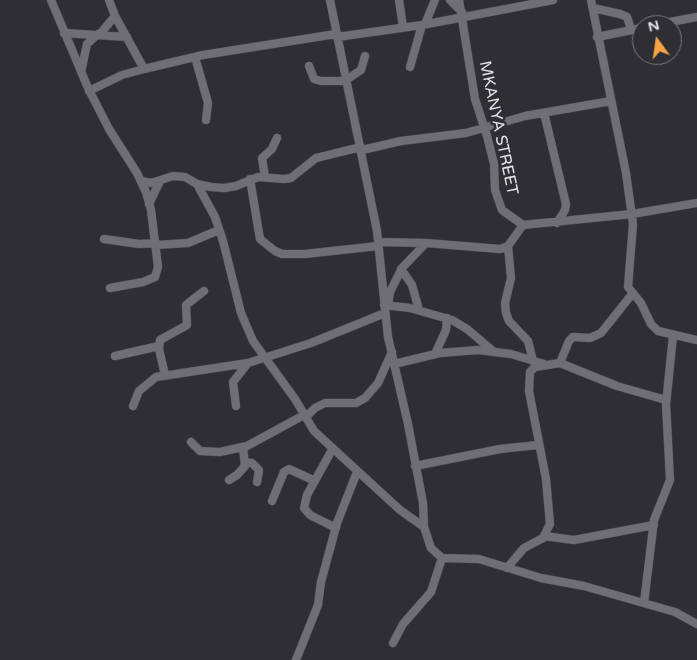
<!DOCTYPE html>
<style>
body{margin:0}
#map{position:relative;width:697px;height:660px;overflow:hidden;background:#2e2e33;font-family:"Varela Round",sans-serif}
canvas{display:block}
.north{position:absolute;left:632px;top:15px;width:50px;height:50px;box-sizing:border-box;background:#2e2e33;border:1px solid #77777c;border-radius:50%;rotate:346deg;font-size:14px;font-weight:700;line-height:20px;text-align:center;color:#e5e5e9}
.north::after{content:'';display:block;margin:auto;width:18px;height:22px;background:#f5a345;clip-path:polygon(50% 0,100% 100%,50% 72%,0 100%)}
</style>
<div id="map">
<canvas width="697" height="660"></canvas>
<div class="north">N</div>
</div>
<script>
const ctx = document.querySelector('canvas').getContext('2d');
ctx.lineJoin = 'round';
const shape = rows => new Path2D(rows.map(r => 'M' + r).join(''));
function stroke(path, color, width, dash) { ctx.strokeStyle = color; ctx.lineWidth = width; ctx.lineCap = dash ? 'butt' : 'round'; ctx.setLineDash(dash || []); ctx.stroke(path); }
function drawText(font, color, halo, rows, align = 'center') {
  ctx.font = font + ' "Varela Round",sans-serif'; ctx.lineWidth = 5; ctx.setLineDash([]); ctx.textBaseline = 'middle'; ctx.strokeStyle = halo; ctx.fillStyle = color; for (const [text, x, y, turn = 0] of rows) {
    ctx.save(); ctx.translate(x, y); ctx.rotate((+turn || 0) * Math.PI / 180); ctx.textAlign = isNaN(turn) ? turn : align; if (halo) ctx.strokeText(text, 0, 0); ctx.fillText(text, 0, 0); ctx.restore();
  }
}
const minor = shape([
 [51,0,88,88,109,129,137,173,146,192,151,210,158,267,155,277,143,282,110,288],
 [109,0,115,16,144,69],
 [330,0,377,231,388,337,408,424,423,503,424,527,431,548,442,558,479,559,541,578,584,586,675,612,697,624],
 [399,0,403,27],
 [450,0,462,12],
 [459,0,475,99,487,136,494,164,495,190,502,210,523,225,632,214,697,203],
 [591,0,626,173,633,224,628,287,641,303,651,324,658,331,697,340],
 [593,8,620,14,627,17,631,29],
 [425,24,435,0],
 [654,25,697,17],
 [64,33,127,37],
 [100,34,115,16],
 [337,37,422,25,553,0],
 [597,37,642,28],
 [195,57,208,103,206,120],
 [309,66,314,79,321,81,346,81],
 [410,67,422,25],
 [81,72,87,44,98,34],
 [346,80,361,70,365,56],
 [89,91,122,75,144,69,203,55,336,34],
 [544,113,566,204,565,210,557,223],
 [362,150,401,141,466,133,525,116,611,101],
 [265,177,262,158,272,149,277,138],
 [250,179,260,239,275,251,282,254,305,254,378,246],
 [141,181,151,183,173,176,185,177,197,184,211,187,224,188,236,186,258,177,284,179,291,178,316,158,361,147],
 [197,184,215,217,223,241,241,313,253,341,295,399,314,431,400,510,424,527],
 [149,204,160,181],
 [104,239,139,244,156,243],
 [378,242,426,243,500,249,508,246,523,225],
 [156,245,188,243,219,230],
 [508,246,511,278,505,303,506,313,509,321,528,341,533,361],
 [401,269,412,285,419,310],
 [384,305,410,308,452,320,467,329,493,351],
 [388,306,390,292,402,268,426,243],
 [435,354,446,330,447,318],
 [115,356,159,346],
 [560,363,617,386,666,400],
 [394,364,440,353,478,350,511,354,544,364],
 [165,375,159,349,160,340,187,325,186,305,204,291],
 [133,406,139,391,156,377,248,363,311,343,385,313],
 [236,406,233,382,248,363],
 [306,417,315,408,325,403,356,403,365,398,378,383,392,352],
 [191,442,200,451,220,452,247,446,304,415],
 [333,448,307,495,304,508,310,515,336,528],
 [246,462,252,463,259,470,257,482],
 [415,466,500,449,538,445],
 [229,480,237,475,245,466,243,447],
 [272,501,284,472,289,469,315,481],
 [544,536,574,540,654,525],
 [507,568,524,548,543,538,550,524,546,479,529,391,530,372,535,367,560,363,569,341,573,337,590,338,601,333,633,293],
 [644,603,654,520,670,480,666,404,673,336],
 [393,643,403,624,431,592,442,558],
 [296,660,318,605,321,582,337,523,357,472]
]);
stroke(minor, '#4d4c51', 9);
stroke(minor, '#6e6e74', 8);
drawText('16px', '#e5e5e9', '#2e2e33', [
 ["MKANYA STREET",498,128,78]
]);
</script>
